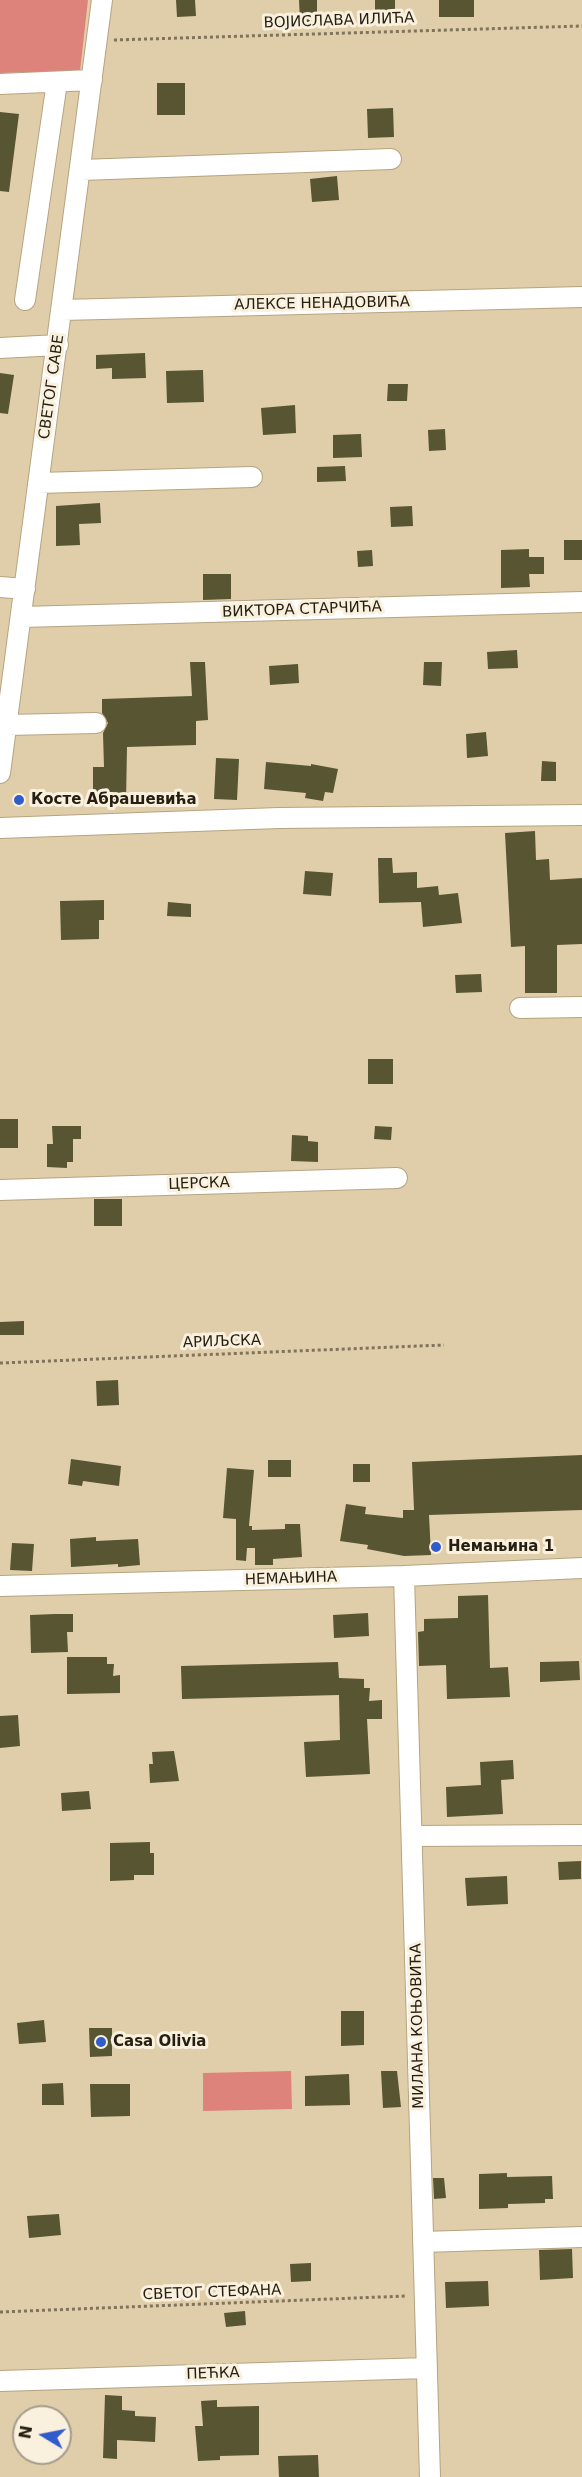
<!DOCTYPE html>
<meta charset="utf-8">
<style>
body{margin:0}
#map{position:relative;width:582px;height:2477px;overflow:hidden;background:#e0ceaa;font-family:"DejaVu Sans",sans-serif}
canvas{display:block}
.north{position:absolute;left:12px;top:2405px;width:60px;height:60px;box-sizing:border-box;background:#f9f0de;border:2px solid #a59c8c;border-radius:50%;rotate:280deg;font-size:16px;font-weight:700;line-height:24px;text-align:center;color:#261f11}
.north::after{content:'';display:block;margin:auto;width:21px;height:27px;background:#325ccc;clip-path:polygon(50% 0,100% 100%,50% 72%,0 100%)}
</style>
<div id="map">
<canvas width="582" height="2477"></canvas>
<div class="north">N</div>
</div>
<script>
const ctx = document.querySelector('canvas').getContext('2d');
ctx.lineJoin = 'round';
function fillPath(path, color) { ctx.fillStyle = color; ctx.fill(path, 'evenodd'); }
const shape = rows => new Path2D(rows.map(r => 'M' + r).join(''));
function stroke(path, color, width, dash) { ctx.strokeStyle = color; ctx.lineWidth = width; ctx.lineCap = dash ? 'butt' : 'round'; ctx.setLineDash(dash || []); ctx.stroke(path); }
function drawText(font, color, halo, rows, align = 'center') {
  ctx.font = font + ' "DejaVu Sans",sans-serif'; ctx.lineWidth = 6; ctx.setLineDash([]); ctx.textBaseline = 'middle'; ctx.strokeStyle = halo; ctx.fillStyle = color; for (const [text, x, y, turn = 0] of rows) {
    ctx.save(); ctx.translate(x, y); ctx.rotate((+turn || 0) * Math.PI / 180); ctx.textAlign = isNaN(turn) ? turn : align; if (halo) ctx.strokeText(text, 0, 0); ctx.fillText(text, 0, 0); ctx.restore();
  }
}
fillPath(shape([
 [0,0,88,0,80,71,0,73],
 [291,2071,292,2109,203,2111,203,2073]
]), '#de837c');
fillPath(shape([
 [176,0,195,0,196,16,177,17],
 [299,0,317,0,317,22,300,22],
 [375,0,395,0,395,15,375,15],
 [439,0,474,0,474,17,439,17],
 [157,83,185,83,185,115,157,115],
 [393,108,394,137,368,138,367,109],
 [0,112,19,114,9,192,0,191],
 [337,176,339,200,312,202,310,179],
 [145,353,146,378,112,379,112,368,96,369,96,355],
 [203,370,204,402,167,403,166,371],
 [0,373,14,375,8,414,0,413],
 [388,384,408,384,407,401,387,401],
 [295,405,296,433,263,435,261,408],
 [445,429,446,450,429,451,428,430],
 [361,434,362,457,333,458,333,435],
 [345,466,346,481,317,482,317,467],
 [100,503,101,523,79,524,80,545,56,546,56,506],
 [412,506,413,526,391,527,390,507],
 [564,540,582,540,582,560,564,560],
 [529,549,529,557,544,557,544,574,529,574,530,587,501,588,501,550],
 [372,550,373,566,358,567,357,551],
 [203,574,231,574,231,599,203,600],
 [517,650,518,668,488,669,487,652],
 [190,662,205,662,208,720,196,721,196,745,127,747,126,801,93,801,93,767,104,767,103,733,108,723,102,713,102,699,192,696],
 [424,662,442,662,441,686,423,685],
 [298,664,299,683,270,685,269,666],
 [486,732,488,756,467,758,466,734],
 [216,758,239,759,237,800,214,799],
 [542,761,556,762,556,781,541,781],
 [266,762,311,766,311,764,338,769,333,793,325,792,323,801,305,798,306,793,264,789],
 [535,831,536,860,549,859,550,880,582,878,582,944,557,945,557,993,525,993,525,946,511,947,505,833],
 [378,858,392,858,393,873,417,872,417,888,438,886,439,895,458,893,462,923,423,927,421,902,379,903],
 [305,871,333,873,331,896,303,894],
 [104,900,104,920,99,920,99,939,61,940,60,901],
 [168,902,191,904,191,917,167,916],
 [481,974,482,992,456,993,455,975],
 [368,1059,393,1059,393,1084,368,1084],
 [0,1119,18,1119,18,1148,0,1148],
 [52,1126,81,1126,81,1139,73,1139,73,1162,67,1162,67,1168,47,1167,47,1144,53,1144],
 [375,1126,392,1127,391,1140,374,1139],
 [292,1135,308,1136,308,1141,318,1142,318,1162,291,1161],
 [94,1199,122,1199,122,1226,94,1226],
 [24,1321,24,1335,0,1335,0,1322],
 [118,1380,119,1405,97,1406,96,1381],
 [582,1455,582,1510,429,1515,431,1555,404,1556,367,1549,368,1545,340,1541,346,1504,366,1507,365,1514,403,1518,403,1510,414,1510,412,1462],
 [71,1459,121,1466,119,1486,83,1481,82,1486,68,1484],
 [268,1460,291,1460,291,1477,268,1477],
 [353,1464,370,1464,370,1482,353,1482],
 [227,1468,254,1470,249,1526,252,1526,252,1530,285,1529,285,1524,300,1524,302,1557,273,1559,273,1565,255,1565,255,1548,247,1548,246,1561,236,1560,236,1519,223,1518],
 [96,1537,96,1541,138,1539,140,1565,118,1567,118,1564,71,1567,70,1539],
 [12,1543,34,1544,32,1571,10,1570],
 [488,1595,490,1668,508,1667,510,1697,447,1699,446,1665,419,1666,418,1632,424,1631,424,1619,458,1618,458,1596],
 [368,1613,369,1636,334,1638,333,1615],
 [55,1614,73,1614,73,1632,67,1632,68,1652,31,1653,30,1615],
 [67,1657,107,1657,107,1664,114,1664,113,1676,120,1675,120,1693,67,1694],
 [579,1661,580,1680,540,1682,540,1662],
 [338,1662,339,1678,364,1679,364,1688,370,1688,369,1701,382,1700,382,1719,367,1719,370,1774,306,1777,304,1742,340,1740,339,1695,182,1699,181,1666],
 [18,1715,20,1746,0,1748,0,1716],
 [174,1751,179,1781,150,1783,149,1764,153,1764,152,1752],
 [513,1760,514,1779,501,1780,503,1814,447,1817,446,1787,481,1785,480,1762],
 [89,1791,91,1809,62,1811,61,1793],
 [150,1842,150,1853,154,1853,154,1875,134,1875,134,1880,110,1881,110,1843],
 [581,1861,581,1879,559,1880,558,1862],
 [507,1876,508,1904,467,1906,465,1878],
 [341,2011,364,2011,364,2045,341,2046],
 [44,2020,46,2042,19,2044,17,2023],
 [89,2028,112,2028,112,2056,90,2057],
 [381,2071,397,2071,401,2107,383,2108],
 [349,2074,350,2105,305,2106,305,2076],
 [63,2083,64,2105,42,2105,42,2084],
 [90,2084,130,2084,130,2116,91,2117],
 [507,2173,507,2177,552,2176,553,2199,545,2199,545,2203,508,2204,508,2208,479,2209,479,2174],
 [433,2178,444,2178,446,2198,434,2199],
 [59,2214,61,2235,29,2238,27,2216],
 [572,2249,573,2278,540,2280,539,2250],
 [311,2263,311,2281,291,2282,290,2264],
 [488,2281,489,2306,446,2308,445,2282],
 [245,2311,246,2325,226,2327,224,2313],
 [105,2395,122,2396,122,2410,135,2411,135,2416,156,2417,155,2442,117,2440,117,2459,103,2458],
 [217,2400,217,2407,259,2406,259,2455,220,2456,220,2460,198,2461,195,2426,203,2426,201,2401],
 [318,2455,319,2477,279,2477,278,2456]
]), '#575532');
const minor = shape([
 [0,84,92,80],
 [81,170,391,159],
 [25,300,57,82],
 [62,310,582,297],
 [0,348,58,345],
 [38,483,252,477],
 [0,587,25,589],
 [21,617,582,602],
 [7,725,96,723],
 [0,773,102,0],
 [0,828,279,818,582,815],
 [520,1008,582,1007],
 [0,1190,397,1178],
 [404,1576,430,2477],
 [0,1586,404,1576,582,1568],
 [412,1836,582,1835],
 [423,2242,582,2237],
 [0,2381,427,2368]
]);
stroke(minor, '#b5a480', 22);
stroke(shape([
 [114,40,582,26],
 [0,1363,444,1345],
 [0,2312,406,2296]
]), '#80735b', 3, [3, 3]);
stroke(minor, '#fff', 20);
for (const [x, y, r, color] of [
 [19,800,6,"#325ccc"],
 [436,1547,6,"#325ccc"],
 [101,2042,6,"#325ccc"]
]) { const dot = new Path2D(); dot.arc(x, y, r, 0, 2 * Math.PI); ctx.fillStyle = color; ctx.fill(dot); stroke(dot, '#f9f0de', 2); }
drawText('15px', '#261f11', '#f9f0de', [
 ["ВОЈИСЛАВА ИЛИЋА",339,21,-2],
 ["АЛЕКСЕ НЕНАДОВИЋА",322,304,-1],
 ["СВЕТОГ САВЕ",52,387,-82],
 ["ВИКТОРА СТАРЧИЋА",302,610,-2],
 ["ЦЕРСКА",199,1184,-2],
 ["АРИЉСКА",222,1342,-2],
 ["НЕМАЊИНА",291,1579,-2],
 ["МИЛАНА КОЊОВИЋА",418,2026,-91],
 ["СВЕТОГ СТЕФАНА",212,2293,-2],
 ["ПЕЋКА",213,2374,-2]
]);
drawText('bold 15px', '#261f11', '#f9f0de', [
 ["Косте Абрашевића",31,800],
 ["Немањина 1",448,1547],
 ["Casa Olivia",113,2042]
], 'left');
</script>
